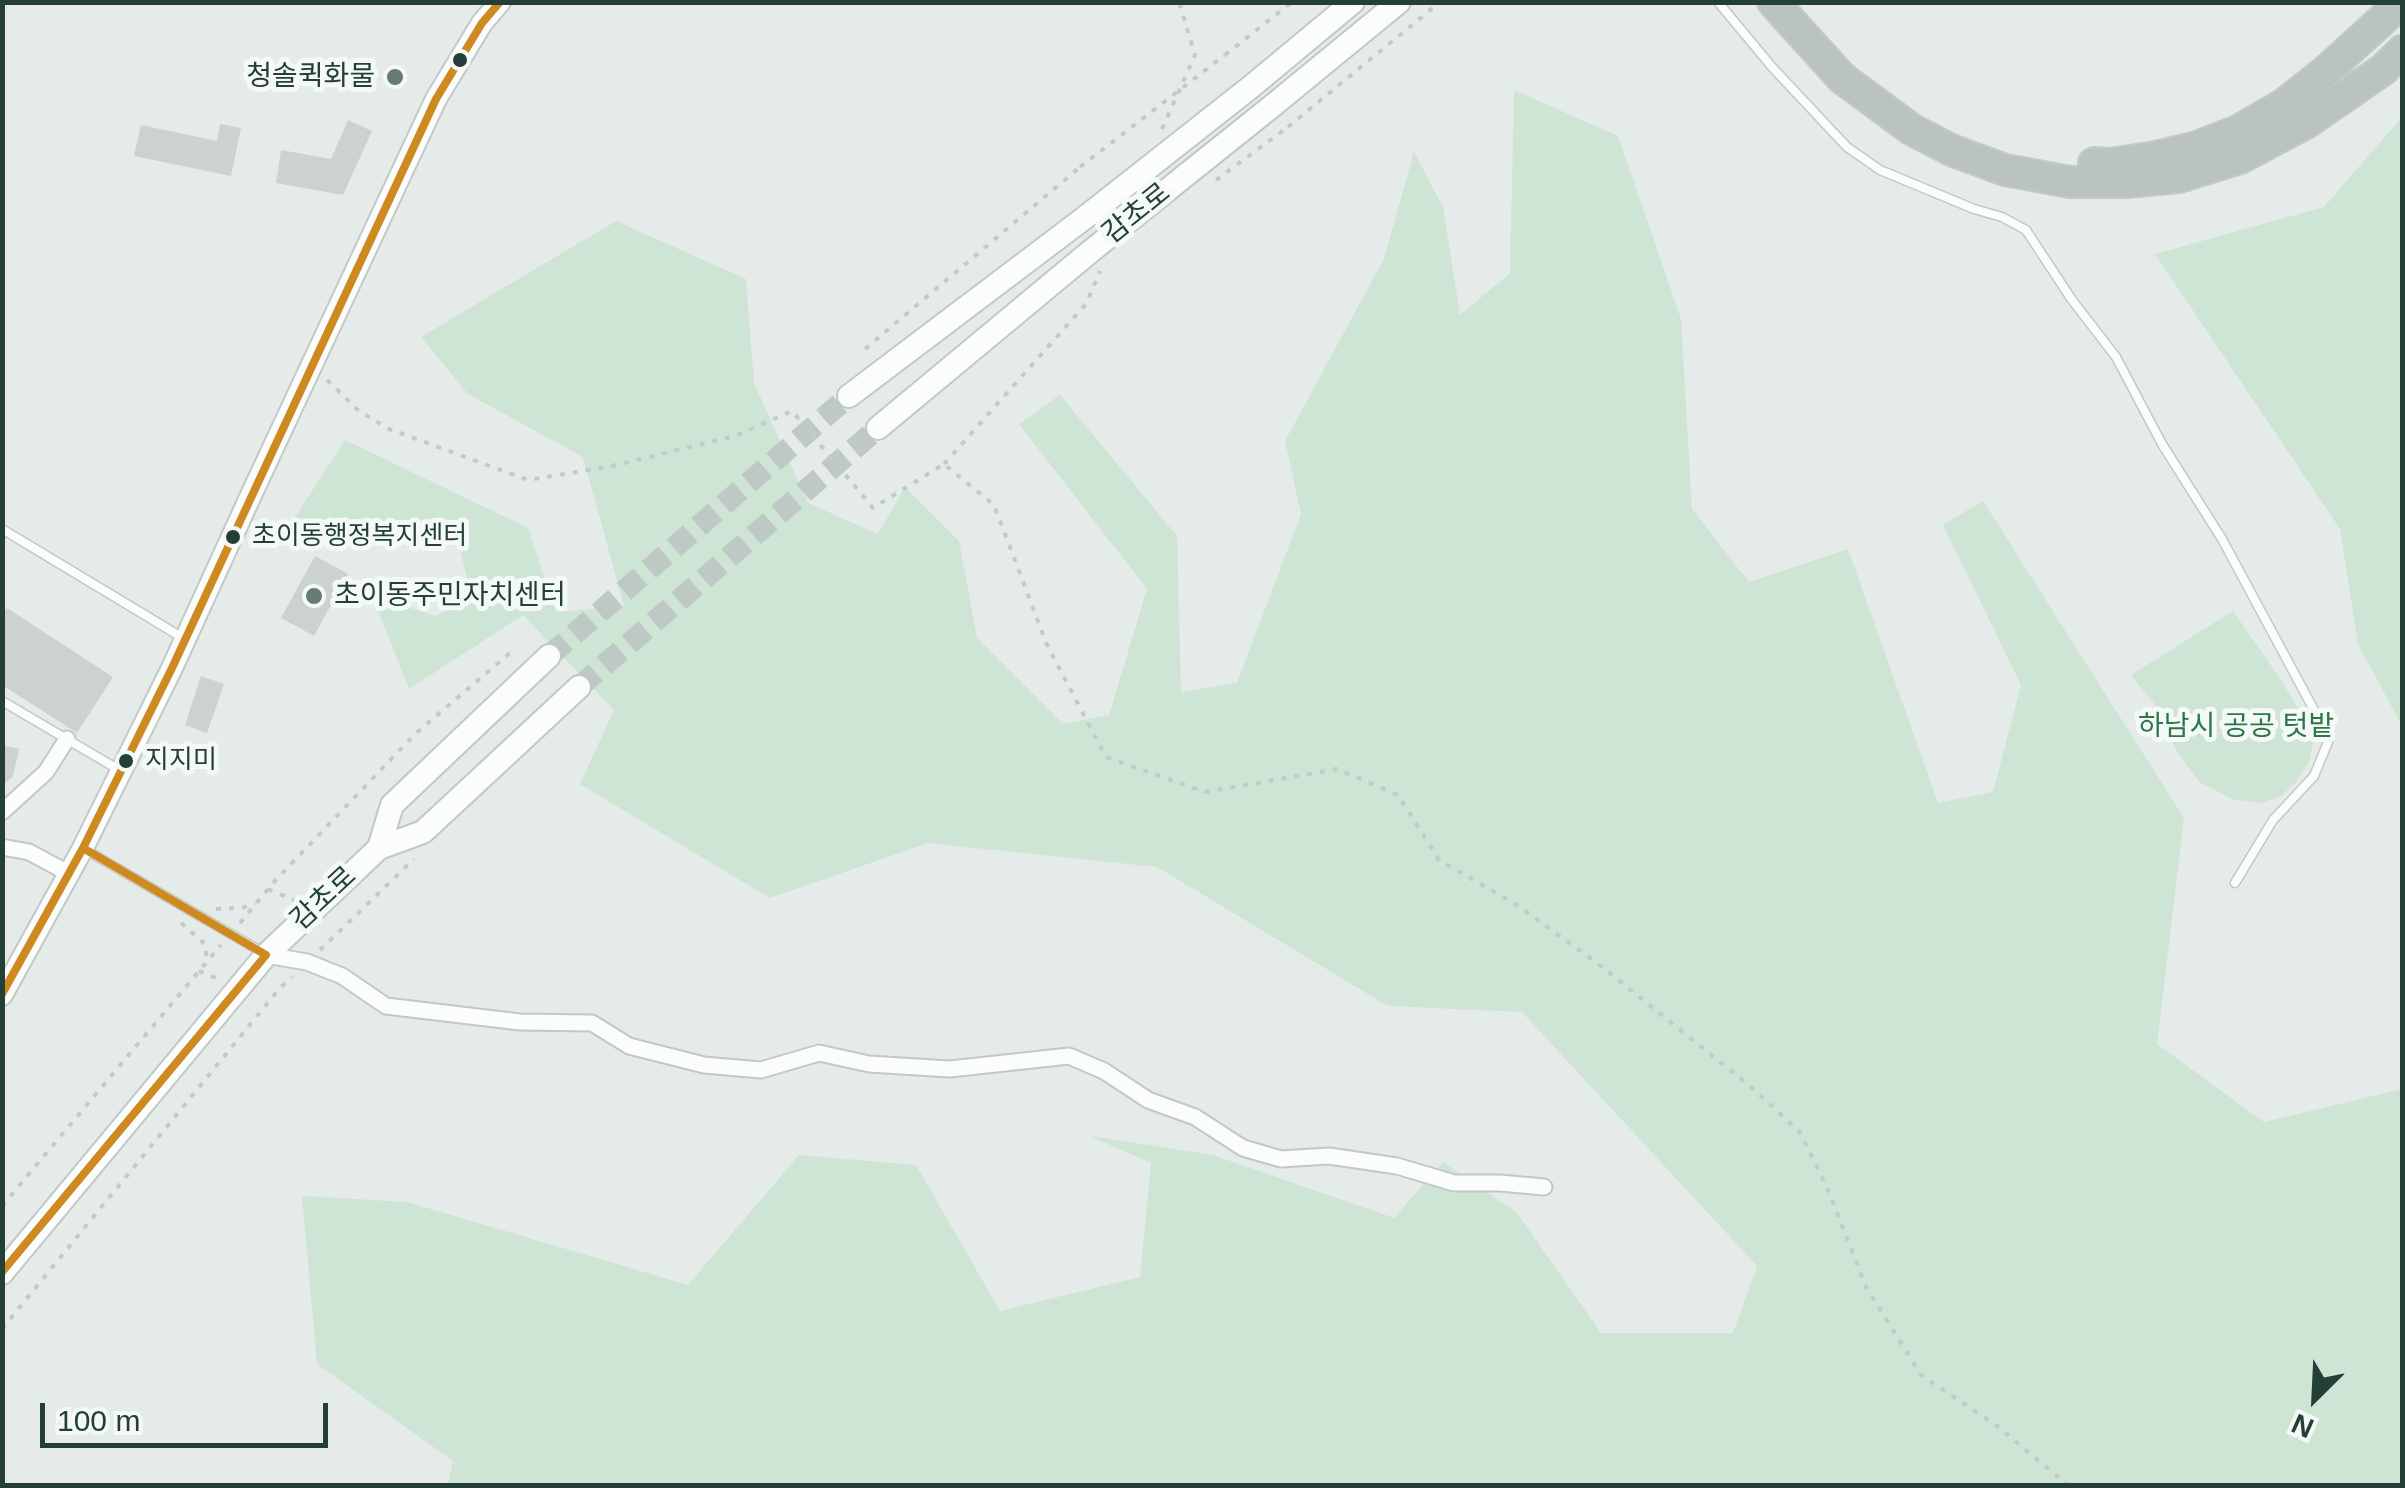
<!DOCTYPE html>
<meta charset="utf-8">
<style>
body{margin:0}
#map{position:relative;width:2405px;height:1488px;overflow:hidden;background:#e5ebe8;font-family:Helvetica,sans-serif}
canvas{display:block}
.frame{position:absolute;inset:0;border:5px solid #233f37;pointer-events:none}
.north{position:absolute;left:2265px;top:1348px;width:100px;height:100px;-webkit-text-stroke:8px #f4f9f7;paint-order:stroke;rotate:204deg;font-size:28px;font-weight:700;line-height:40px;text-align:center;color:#233f37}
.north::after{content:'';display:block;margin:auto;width:35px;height:45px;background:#233f37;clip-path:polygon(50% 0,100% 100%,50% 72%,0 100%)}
.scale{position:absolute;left:40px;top:1403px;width:288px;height:45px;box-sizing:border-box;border:5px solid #233f37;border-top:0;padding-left:12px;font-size:30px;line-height:35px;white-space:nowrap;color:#233f37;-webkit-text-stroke:8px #f4f9f7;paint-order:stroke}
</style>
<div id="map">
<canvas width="2405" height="1488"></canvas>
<div class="frame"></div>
<div class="north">N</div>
<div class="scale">100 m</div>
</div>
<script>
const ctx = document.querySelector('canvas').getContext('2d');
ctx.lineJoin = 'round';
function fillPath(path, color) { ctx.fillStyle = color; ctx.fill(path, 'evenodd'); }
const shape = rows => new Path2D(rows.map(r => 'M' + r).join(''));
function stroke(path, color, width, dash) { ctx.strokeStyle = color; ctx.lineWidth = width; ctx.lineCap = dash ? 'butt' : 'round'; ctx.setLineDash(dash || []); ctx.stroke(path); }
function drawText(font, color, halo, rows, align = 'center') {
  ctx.font = font + ' Helvetica,"Noto Sans KR",sans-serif'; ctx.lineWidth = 10; ctx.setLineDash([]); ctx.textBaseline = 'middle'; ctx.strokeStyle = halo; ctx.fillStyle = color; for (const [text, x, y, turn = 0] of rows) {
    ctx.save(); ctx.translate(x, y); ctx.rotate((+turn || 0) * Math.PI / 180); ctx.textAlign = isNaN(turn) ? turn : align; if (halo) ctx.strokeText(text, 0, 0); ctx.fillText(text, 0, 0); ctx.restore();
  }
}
fillPath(shape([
 [1514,90,1618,136,1681,319,1692,509,1749,582,1848,549,1938,803,1993,792,2021,685,1943,525,1983,501,2184,818,2157,1044,2264,1122,2402,1089,2402,1485,448,1485,453,1461,317,1364,302,1196,407,1202,688,1285,799,1155,916,1165,1000,1311,1140,1277,1151,1163,1090,1136,1213,1155,1394,1218,1443,1162,1517,1213,1601,1333,1733,1333,1757,1266,1522,1012,1388,1006,1157,867,928,843,770,898,580,784,614,710,523,615,409,689,372,595,435,616,472,598,457,538,288,528,345,440,528,528,556,612,624,606,583,457,468,394,421,337,616,221,746,279,754,383,808,503,878,534,905,487,959,541,977,638,1063,724,1109,715,1147,589,1019,424,1060,395,1177,536,1181,692,1237,683,1301,514,1285,441,1384,259,1414,152,1443,207,1460,315,1510,273],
 [2402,117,2402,726,2358,644,2340,529,2155,254,2324,207],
 [2233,611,2281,680,2313,733,2314,739,2309,762,2297,781,2281,796,2261,803,2234,800,2199,782,2177,751,2157,707,2131,675]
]), '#cee4d5');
fillPath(shape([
 [348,120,372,131,343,195,276,183,281,150,331,159],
 [220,124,241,128,231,176,134,156,141,125,217,141],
 [315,556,348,574,314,636,281,618],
 [7,608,113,677,77,733,2,685,2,615],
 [201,676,224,684,207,733,185,725],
 [2,745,19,749,13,776,2,786]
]), '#ccd2cf');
stroke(shape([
 [549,656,849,396],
 [579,687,878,428]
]), '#bec9c5', 22, [22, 11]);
const service = shape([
 [1718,2,1772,67,1847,147,1880,170,1974,209,2002,217,2026,230,2072,300,2116,357,2162,444,2222,539,2321,723,2328,742,2314,776,2273,820,2235,883],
 [2,529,183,638],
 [2,701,121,771],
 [84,849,262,952]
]);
const minor = shape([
 [2,812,46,772,67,739],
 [2,847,29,852,68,873],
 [266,955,307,962,342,976,386,1006,520,1022,592,1023,629,1046,704,1065,761,1070,819,1053,869,1064,950,1069,1069,1056,1104,1071,1148,1100,1195,1117,1243,1148,1281,1159,1329,1156,1397,1166,1454,1183,1500,1183,1544,1187]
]);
const tertiary = shape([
 [2,995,83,848,172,668,252,493,436,99,482,23,500,2]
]);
const secondary = shape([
 [1252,86,1353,2],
 [1271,107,1399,2],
 [849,396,1087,216],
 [878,428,1091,251],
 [379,848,392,805,549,656],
 [2,1273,266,955,379,848,423,832,579,687]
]);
const motorway = shape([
 [1773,2,1842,78,1911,129,1951,150,2005,170,2070,182,2127,182,2179,177,2240,158,2306,123,2384,69,2402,51],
 [2094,163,2110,164,2156,157,2197,147,2238,131,2283,105,2326,71,2402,2]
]);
stroke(service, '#c2c8c5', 11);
stroke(minor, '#c2c8c5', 19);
stroke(tertiary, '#c2c8c5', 24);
stroke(secondary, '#c1c8c5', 26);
stroke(motorway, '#c1cac7', 34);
stroke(shape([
 [1225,55,1292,2],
 [1288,127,1440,2],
 [1162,129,1195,55,1179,2],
 [865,349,1080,167],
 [327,380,359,411,389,429,528,480,612,466,735,436,792,411,873,508,944,464,994,505,1047,645,1106,757,1205,792,1337,769,1398,795,1439,860,1517,905,1597,963,1750,1086,1800,1132,1829,1192,1865,1285,1921,1375,1997,1426,2069,1486],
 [944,464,1086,304,1100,271],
 [268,889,296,901],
 [216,909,241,908,255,904],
 [181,923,205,944,207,962],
 [240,923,273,883,415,734,510,653],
 [320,950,414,859],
 [199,971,218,979],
 [2,1206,221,945],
 [2,1329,279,989,292,977]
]), '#c2cbc7', 4, [5, 8]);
stroke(service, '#fbfcfc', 8);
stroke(minor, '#fbfcfc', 15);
stroke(tertiary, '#fbfcfc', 20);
stroke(secondary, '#fbfcfc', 22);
stroke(motorway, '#bac3c1', 30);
const secondaryBridge = shape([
 [1087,216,1252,86],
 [1091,251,1271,107]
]);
stroke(secondaryBridge, '#c1c8c5', 26, []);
stroke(shape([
 [1080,167,1225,55],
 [1216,180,1288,127]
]), '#c2cbc7', 4, [5, 8]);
stroke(secondaryBridge, '#fbfcfc', 22);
stroke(shape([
 [2,994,83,848,172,668,436,99,482,23,500,2],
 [2,1272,266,955,83,848]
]), '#ce8a21', 8);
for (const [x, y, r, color] of [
 [460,60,9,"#233f37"],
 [395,77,10,"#677b75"],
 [233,537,9,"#233f37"],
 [314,596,10,"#677b75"],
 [126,761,9,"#233f37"]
]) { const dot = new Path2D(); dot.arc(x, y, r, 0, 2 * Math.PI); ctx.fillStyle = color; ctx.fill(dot); stroke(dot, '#f4f9f7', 4); }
drawText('26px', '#233f37', '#f4f9f7', [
 ["초이동행정복지센터",252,537],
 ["지지미",145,761]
], 'left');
drawText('28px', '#233f37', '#f4f9f7', [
 ["청솔퀵화물",375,77],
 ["초이동주민자치센터",334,596,"left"]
], 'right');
drawText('28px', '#233f37', '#f4f9f7', [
 ["감초로",1137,214,-39],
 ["감초로",324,899,-43]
]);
drawText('28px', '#2d7648', '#f4f9f7', [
 ["하남시 공공 텃밭",2236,727]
]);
</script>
